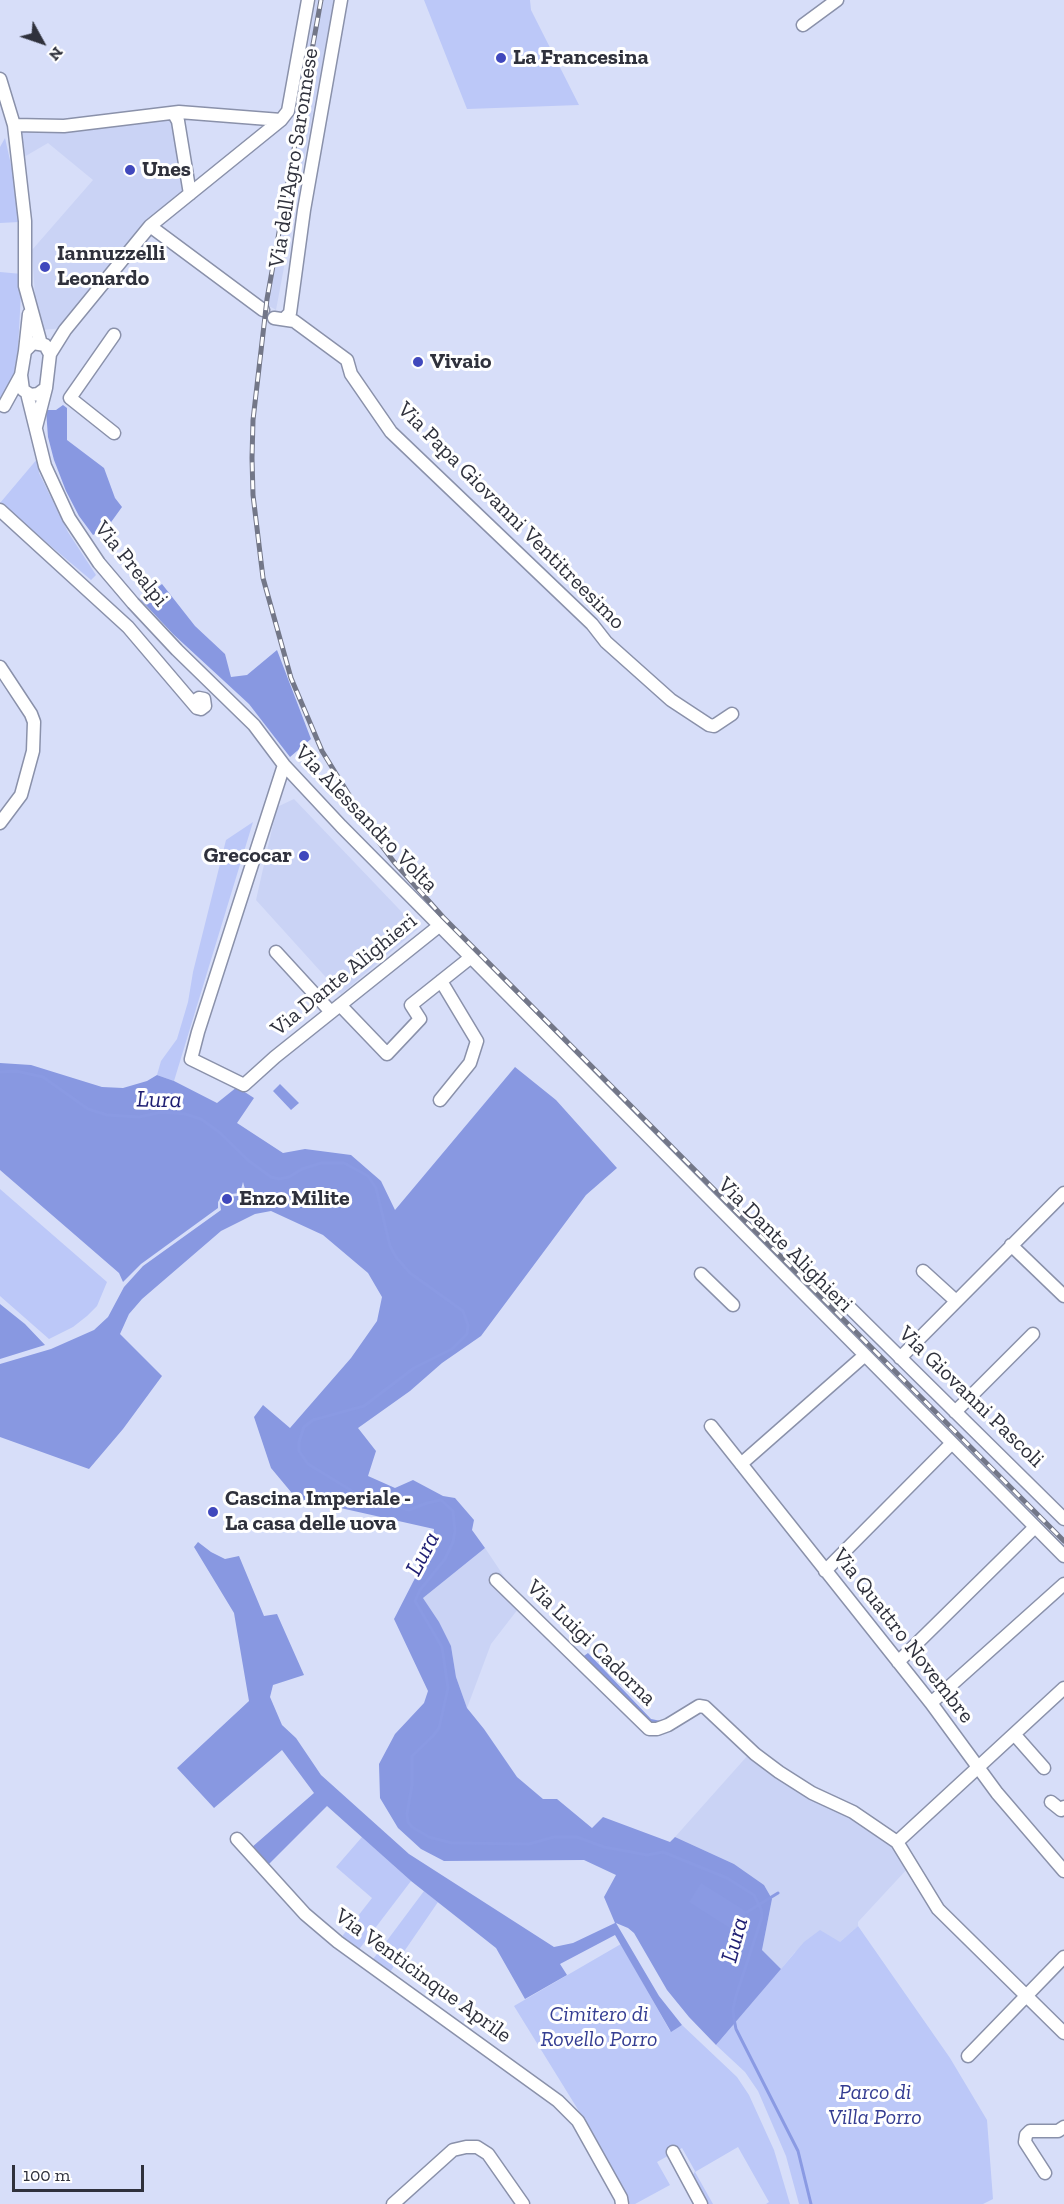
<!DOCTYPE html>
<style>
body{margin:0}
#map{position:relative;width:1064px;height:2204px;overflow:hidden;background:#d7def9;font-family:"Zilla Slab",serif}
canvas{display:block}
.north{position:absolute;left:12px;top:12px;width:60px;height:60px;-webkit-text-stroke:4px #fff;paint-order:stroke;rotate:130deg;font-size:16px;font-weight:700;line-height:24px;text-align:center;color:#2f313c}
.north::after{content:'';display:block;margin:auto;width:21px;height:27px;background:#2f313c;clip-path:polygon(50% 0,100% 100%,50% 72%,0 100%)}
.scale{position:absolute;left:12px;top:2165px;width:132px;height:27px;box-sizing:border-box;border:3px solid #2f313c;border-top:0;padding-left:8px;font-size:18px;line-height:21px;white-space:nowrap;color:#2f313c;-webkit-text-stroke:4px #fff;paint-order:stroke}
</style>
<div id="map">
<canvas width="1064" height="2204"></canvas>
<div class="north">N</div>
<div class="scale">100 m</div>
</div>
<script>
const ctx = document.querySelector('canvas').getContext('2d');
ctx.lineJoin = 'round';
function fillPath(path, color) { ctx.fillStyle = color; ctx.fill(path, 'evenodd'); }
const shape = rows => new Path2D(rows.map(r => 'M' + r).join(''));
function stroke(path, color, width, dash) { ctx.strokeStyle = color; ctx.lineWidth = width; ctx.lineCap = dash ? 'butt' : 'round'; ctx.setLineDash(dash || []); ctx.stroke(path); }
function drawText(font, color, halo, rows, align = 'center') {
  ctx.font = font + ' "Zilla Slab",serif'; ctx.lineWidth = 6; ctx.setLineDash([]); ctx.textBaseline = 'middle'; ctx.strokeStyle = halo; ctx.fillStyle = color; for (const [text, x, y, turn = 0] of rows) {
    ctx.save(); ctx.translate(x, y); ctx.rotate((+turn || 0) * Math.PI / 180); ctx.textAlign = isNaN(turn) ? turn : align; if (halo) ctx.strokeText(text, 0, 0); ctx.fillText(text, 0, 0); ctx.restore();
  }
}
fillPath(shape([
 [316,0,334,0,276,310,264,303],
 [182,109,193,186,64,328,41,330,36,312,32,250,93,180,48,143,24,157,20,118,64,119],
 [294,799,418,929,341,994,256,900,277,807],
 [485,1548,513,1590,518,1609,491,1644,467,1708,456,1677,451,1646,423,1598],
 [749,1754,779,1767,888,1842,909,1867,858,1922,858,1926,840,1942,795,1952,781,1969,762,1950,772,1899,764,1885,734,1864,675,1837]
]), '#cad3f5');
fillPath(shape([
 [424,0,530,0,531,10,579,105,467,109],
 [5,138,16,187,19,222,0,223,0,147],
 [0,272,22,274,18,349,13,380,0,402],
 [38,458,39,473,68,532,96,575,91,580,0,503],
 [253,822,174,1081,157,1075,161,1061,177,1039,188,1002,193,972,226,840],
 [0,1189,107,1282,97,1306,87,1316,73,1327,49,1339,0,1296],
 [362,1837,411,1881,357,1952,340,1939,372,1898,336,1867],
 [424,1891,438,1902,388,1975,371,1962],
 [858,1926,950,2058,987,2120,993,2199,983,2204,799,2204,786,2156,758,2091,745,2072,716,2045,804,1942,820,1930,840,1942],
 [621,1944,670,2031,682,2025,737,2077,749,2095,774,2150,790,2204,766,2204,769,2202,738,2147,695,2172,713,2204,703,2204,692,2177,695,2171,682,2148,657,2162,670,2185,635,2204,630,2204,577,2108,514,2006]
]), '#bcc8f8');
fillPath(shape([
 [63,405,67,408,67,440,104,468,115,498,122,507,109,525,93,535,79,516,66,491,54,460,48,437,46,410,56,410],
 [162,584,195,626,225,654,231,677,247,675,277,650,311,739,290,757,249,704,173,634,141,600],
 [0,1063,31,1065,102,1087,123,1088,147,1081,157,1075,174,1081,217,1103,237,1087,254,1098,237,1123,283,1153,305,1149,351,1155,381,1181,395,1210,515,1067,556,1100,617,1168,586,1195,481,1336,442,1363,410,1391,358,1428,376,1451,368,1476,395,1488,413,1480,443,1496,455,1498,474,1520,472,1530,485,1548,423,1598,439,1622,451,1646,456,1677,467,1708,484,1729,517,1777,543,1799,557,1799,592,1828,603,1817,670,1842,675,1837,734,1864,764,1885,772,1899,762,1950,781,1969,716,2045,689,2017,667,1990,634,1933,628,1928,616,1923,659,1996,682,2025,671,2032,615,1935,560,1964,567,1975,525,1999,496,1948,411,1881,327,1806,265,1868,251,1848,314,1793,282,1750,214,1808,177,1768,249,1701,234,1613,194,1547,198,1542,211,1552,225,1559,239,1556,264,1616,277,1614,304,1675,273,1685,270,1697,282,1725,296,1738,321,1775,409,1854,554,1947,573,1943,615,1923,604,1897,616,1875,584,1860,444,1861,421,1849,398,1828,380,1798,379,1764,395,1734,424,1703,428,1691,394,1619,433,1543,434,1529,296,1498,271,1468,254,1417,263,1405,290,1428,351,1358,377,1321,382,1297,368,1273,323,1235,271,1211,255,1214,221,1231,142,1299,129,1314,120,1334,162,1376,123,1429,89,1469,0,1437,0,1364,51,1349,94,1330,108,1317,124,1287,143,1266,221,1210,220,1203,224,1197,238,1196,245,1189,243,1182,240,1193,222,1195,218,1202,218,1208,141,1264,123,1282,119,1273,0,1170],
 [0,1304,25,1324,45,1345,0,1359],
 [588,1653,651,1719,661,1721,653,1724,645,1721,581,1658]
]), '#8898e1');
fillPath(shape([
 [280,1084,299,1103,291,1110,273,1091],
 [701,1883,747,1912,736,1932,689,1902]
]), '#8a9ae3');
stroke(shape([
 [0,1072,16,1071,43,1077,88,1109,107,1115,139,1117,162,1112,185,1114,201,1119,219,1132,249,1161,271,1177,279,1179,289,1177,302,1169,321,1163,344,1163,368,1176,376,1188,390,1246,396,1257,410,1273,463,1311,468,1325,467,1334,452,1349,414,1368,364,1406,313,1420,304,1427,299,1442,299,1451,308,1464,357,1494,409,1510,427,1503,441,1500,453,1511,455,1531,453,1542,445,1559,420,1590,415,1601,442,1647,448,1688,439,1728,433,1736,412,1756,412,1785,407,1814,408,1822,412,1827,429,1837,452,1843,529,1844,554,1837,577,1837,604,1847,647,1855,663,1852,727,1878,754,1895,761,1909,762,1917,736,1996,733,2009,734,2019,736,2029,798,2151,811,2204],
 [747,1912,778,1893]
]), '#8a9ae3', 3);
const minor = shape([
 [803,25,837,0],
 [0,79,14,125,25,221,25,286,41,344],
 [174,114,178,121,190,194],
 [14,125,64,126,179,112,281,120],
 [150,226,263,310],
 [274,318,294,321,347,360,351,374,391,432,592,624,606,642,671,700,709,725,714,726,732,714],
 [284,319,290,313,304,210,341,0],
 [114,335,70,398,114,433],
 [33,343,45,345,50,354,46,388,38,394,31,395,23,390,21,375,25,351,33,343],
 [25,351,29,314],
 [50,354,65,330,150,226,281,120,288,111,308,0],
 [27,393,45,466,69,518,99,563,133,603,177,650,254,725,284,765,341,826,1064,1556],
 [4,406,21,375],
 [36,427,46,388],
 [0,510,128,627,197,708,201,709,205,706,204,699,199,698,193,702],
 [0,667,31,714,34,722,33,751,21,795,0,823],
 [284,765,198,1032,191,1059,244,1085,275,1057,439,926],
 [276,952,331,1012],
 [340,1005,387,1054,420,1019,411,1005,470,958],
 [440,1100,470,1063,477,1041,441,981],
 [1011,1245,1064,1296],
 [923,1271,956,1301],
 [701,1274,733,1305],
 [848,1306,1064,1519],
 [900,1358,1064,1193],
 [955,1412,1033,1334],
 [711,1426,931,1703,997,1793,1064,1871],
 [741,1464,865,1355],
 [825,1571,951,1444],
 [496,1580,649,1729,657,1729,668,1725,699,1706,705,1707,755,1754,779,1772,812,1793,853,1812,897,1842,938,1909,1064,2033],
 [898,1662,1034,1528],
 [931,1703,1064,1584],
 [1014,1734,1044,1768],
 [1051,1802,1061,1810,1064,1807],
 [237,1839,305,1914,338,1942,558,2101,578,2121,621,2198,622,2204],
 [897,1842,1064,1688],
 [968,2056,1064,1957],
 [673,2152,701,2204],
 [1045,2173,1025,2142,1026,2135,1030,2131,1058,2131,1064,2127],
 [393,2204,453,2150,466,2147,477,2147,488,2154,523,2204]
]);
stroke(minor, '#8a91aa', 15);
stroke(minor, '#fff', 12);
const rail = shape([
 [321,0,267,299,253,420,252,458,253,495,263,578,291,678,322,751,375,837,394,862,443,917,1064,1541]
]);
stroke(rail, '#737788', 5);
stroke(rail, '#fff', 3, [9]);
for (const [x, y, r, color] of [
 [501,58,6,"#4048bd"],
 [130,170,6,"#4048bd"],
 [45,267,6,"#4048bd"],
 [418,362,6,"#4048bd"],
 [304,856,6,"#4048bd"],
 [227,1199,6,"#4048bd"],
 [213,1512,6,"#4048bd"]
]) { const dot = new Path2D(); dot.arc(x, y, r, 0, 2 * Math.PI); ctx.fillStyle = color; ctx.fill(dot); stroke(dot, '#fff', 2); }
drawText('bold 22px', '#2f313c', '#fff', [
 ["La Francesina",513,58],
 ["Unes",142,170],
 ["Iannuzzelli",57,254],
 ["Leonardo",57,279],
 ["Vivaio",430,362],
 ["Grecocar",292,856,"right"],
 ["Enzo Milite",239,1199],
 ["Cascina Imperiale -",225,1499],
 ["La casa delle uova",225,1524]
], 'left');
drawText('22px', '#2f313c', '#fff', [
 ["Via dell'Agro Saronnese",294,158,-81],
 ["Via Papa Giovanni Ventitreesimo",511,516,45],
 ["Via Prealpi",131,564,51],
 ["Via Alessandro Volta",366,819,46],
 ["Via Dante Alighieri",344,975,-39],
 ["Via Dante Alighieri",785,1245,45],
 ["Via Giovanni Pascoli",971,1397,44],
 ["Via Quattro Novembre",903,1636,52],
 ["Via Luigi Cadorna",591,1643,44],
 ["Via Venticinque Aprile",423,1976,36]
]);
drawText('italic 22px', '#343d92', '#fff', [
 ["Cimitero di",599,2015],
 ["Rovello Porro",599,2040],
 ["Parco di",875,2093],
 ["Villa Porro",875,2118]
]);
drawText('italic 24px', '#1e1e72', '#fff', [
 ["Lura",159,1100,1],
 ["Lura",423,1554,-62],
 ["Lura",735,1940,-75]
]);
</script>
